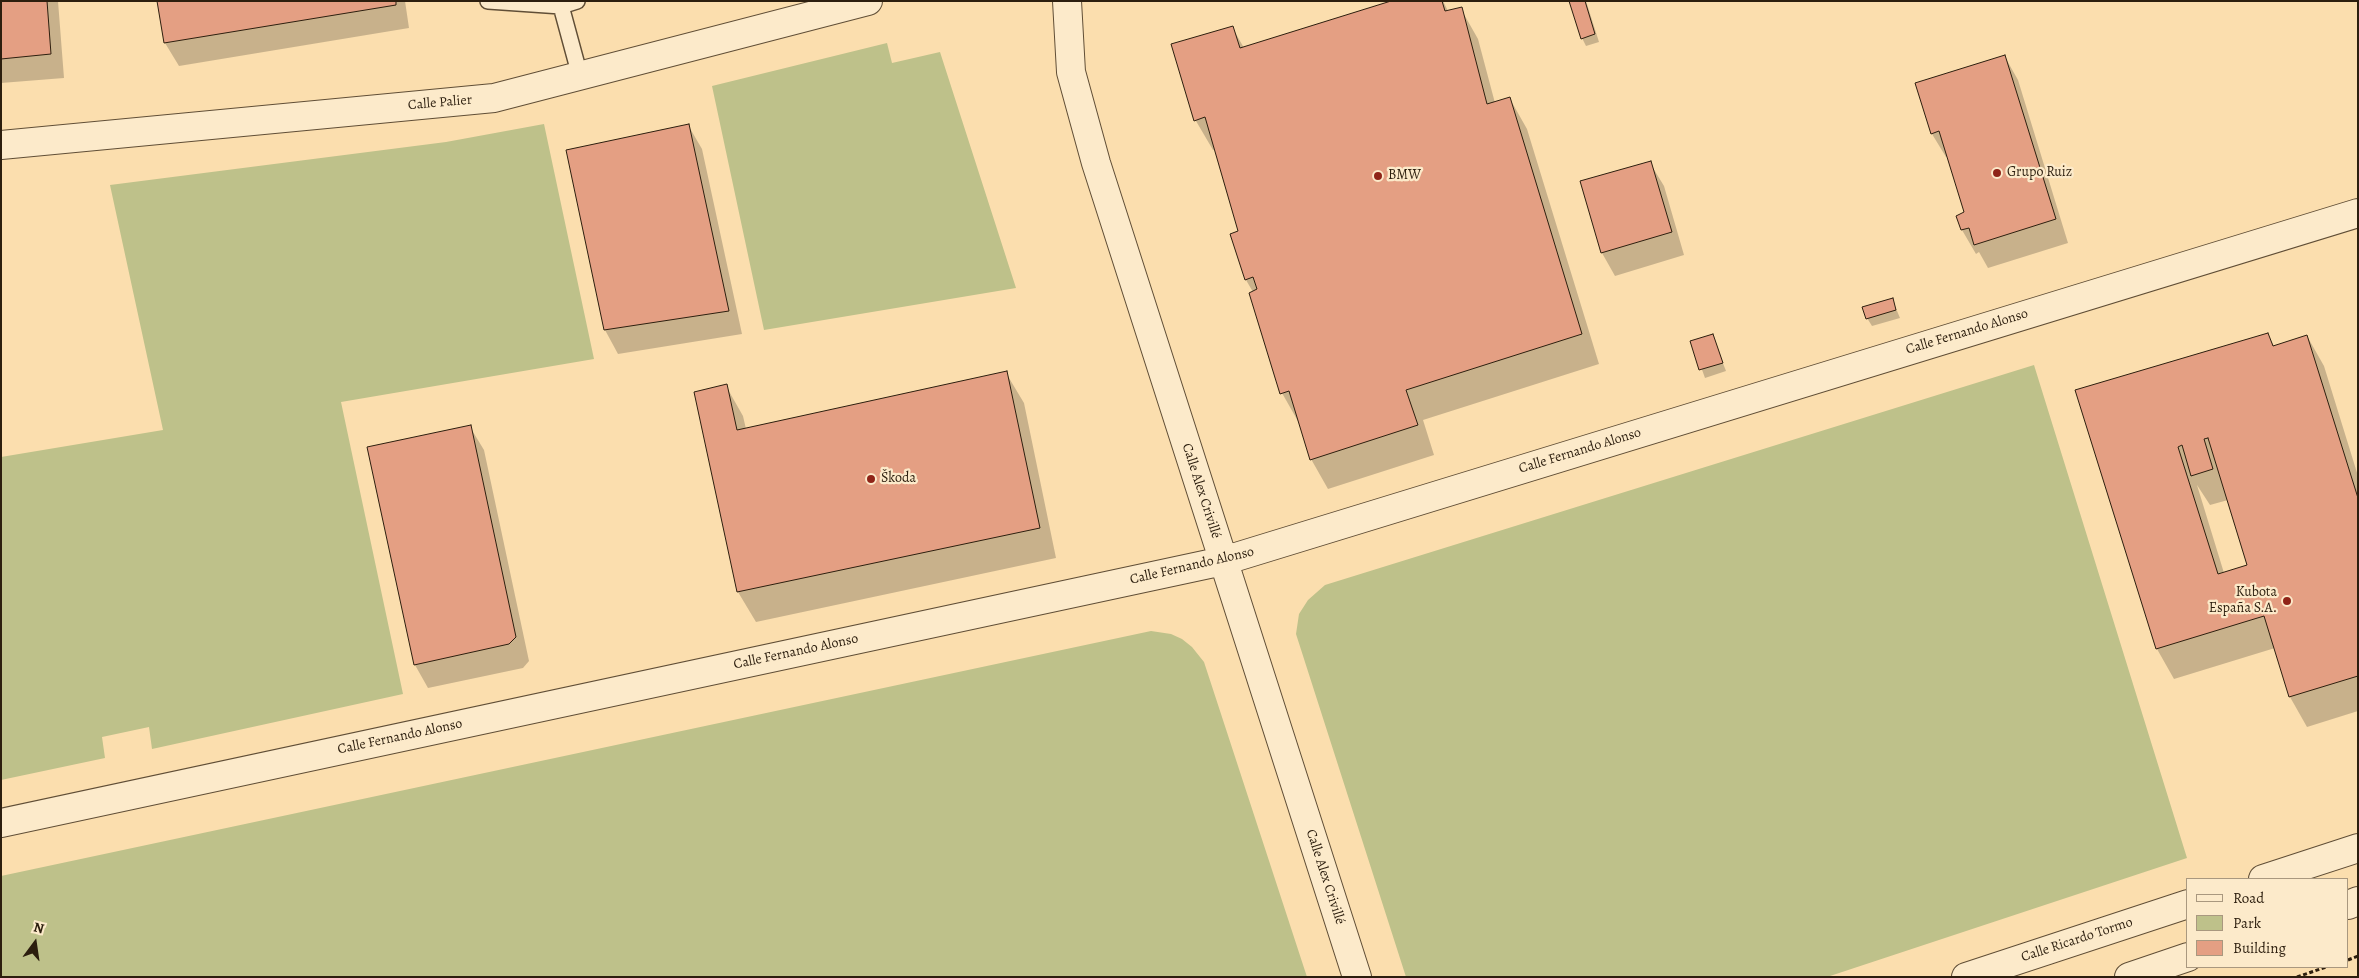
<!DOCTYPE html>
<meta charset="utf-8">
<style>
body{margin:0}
#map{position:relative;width:2359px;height:978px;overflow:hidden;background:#fbdeae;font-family:Alegreya,serif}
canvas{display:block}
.frame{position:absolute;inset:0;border:2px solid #2c1e0e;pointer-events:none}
.legend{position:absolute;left:2186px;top:878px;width:162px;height:90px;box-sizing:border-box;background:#fceaca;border:1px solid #a9987f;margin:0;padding:6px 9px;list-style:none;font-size:15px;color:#2c1e0e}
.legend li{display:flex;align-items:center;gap:10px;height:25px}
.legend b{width:25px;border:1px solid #a9987f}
.north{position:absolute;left:10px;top:918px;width:50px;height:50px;-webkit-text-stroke:4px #fceaca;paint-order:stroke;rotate:14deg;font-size:14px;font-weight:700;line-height:20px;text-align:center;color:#2c1e0e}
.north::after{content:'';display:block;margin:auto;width:18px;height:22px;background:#2c1e0e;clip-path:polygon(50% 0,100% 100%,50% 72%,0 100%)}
</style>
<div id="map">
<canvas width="2359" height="978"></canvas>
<div class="frame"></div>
<ul class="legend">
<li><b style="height:6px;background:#fceaca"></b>Road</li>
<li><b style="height:14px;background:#bec18a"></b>Park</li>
<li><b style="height:14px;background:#e49f83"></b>Building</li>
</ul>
<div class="north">N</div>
</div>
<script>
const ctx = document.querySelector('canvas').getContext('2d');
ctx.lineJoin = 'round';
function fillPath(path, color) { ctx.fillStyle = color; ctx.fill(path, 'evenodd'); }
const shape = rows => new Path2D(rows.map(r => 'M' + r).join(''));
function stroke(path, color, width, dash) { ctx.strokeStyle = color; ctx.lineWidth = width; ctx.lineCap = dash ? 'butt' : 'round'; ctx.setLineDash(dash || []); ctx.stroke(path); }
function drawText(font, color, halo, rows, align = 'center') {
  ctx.font = font + ' Alegreya,serif'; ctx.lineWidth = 4.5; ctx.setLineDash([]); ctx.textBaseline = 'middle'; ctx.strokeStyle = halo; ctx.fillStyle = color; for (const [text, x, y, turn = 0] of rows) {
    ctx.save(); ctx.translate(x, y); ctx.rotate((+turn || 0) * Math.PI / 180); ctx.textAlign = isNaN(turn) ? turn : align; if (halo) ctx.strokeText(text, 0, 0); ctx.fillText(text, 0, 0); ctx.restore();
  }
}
fillPath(shape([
 [887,43,892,63,940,52,1016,288,764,330,712,86],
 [544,124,594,359,341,402,403,694,152,749,149,727,102,737,105,758,1,780,1,457,163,430,110,185,446,142],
 [2034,365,2187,858,1827,977,1406,977,1296,634,1299,614,1308,600,1325,585],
 [1151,631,1171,634,1182,639,1192,647,1204,662,1307,977,1,977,1,876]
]), '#bec18a');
fillPath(shape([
 [1,1,58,1,64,78,1,83],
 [158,1,405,1,409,28,179,66,165,43],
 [1395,1,1443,1,1448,11,1461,9,1478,39,1495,103,1510,99,1527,129,1599,364,1423,420,1434,455,1328,489,1311,459,1299,423,1282,393,1253,292,1246,280,1231,235,1240,232,1216,149,1213,150,1196,121,1173,45,1232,27,1244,48],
 [1571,1,1586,1,1599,42,1586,46,1582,38],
 [2005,57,2018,80,2068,243,1988,268,1979,252,1976,254,1962,230,1958,217,1966,213,1948,156,1946,157,1932,134],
 [688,125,702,149,742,334,618,354,605,330],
 [1650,163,1664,186,1684,255,1615,276,1602,253,1582,182],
 [1892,299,1900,318,1872,326,1867,318],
 [1712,335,1726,371,1705,378,1692,342],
 [2268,335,2274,346,2307,336,2324,366,2358,476,2358,711,2307,727,2290,697,2275,648,2174,679,2157,649,2077,391],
 [2197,485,2210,505,2228,500,2249,566,2224,573],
 [1006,373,1024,403,1056,558,756,622,738,592,726,386,743,416,746,429],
 [470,427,484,450,529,661,523,668,428,688,415,665,369,448]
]), '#0003');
const building = shape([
 [1,1,47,1,51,54,1,59,1,1],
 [157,1,396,1,396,5,164,43,157,1],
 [1391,1,1442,1,1445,11,1462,7,1487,104,1510,97,1582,334,1406,390,1418,425,1310,460,1289,391,1280,394,1249,293,1257,289,1253,277,1245,280,1230,234,1238,231,1205,117,1194,121,1171,44,1233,26,1240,48,1391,1],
 [1569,1,1585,1,1595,34,1581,39,1569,1],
 [2005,55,2056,219,1974,245,1969,228,1961,230,1956,216,1964,212,1939,131,1931,134,1915,83,2005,55],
 [689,124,729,311,604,330,566,150,689,124],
 [1651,161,1672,232,1601,253,1580,181,1651,161],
 [1893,298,1896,310,1866,319,1862,307,1893,298],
 [2268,333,2273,346,2307,335,2358,498,2358,676,2289,697,2264,616,2156,649,2075,390,2268,333],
 [2208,438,2247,565,2218,574,2178,447,2182,445,2191,476,2213,469,2204,439,2208,438],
 [1713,334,1723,363,1699,370,1690,341,1713,334],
 [1007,371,1040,528,737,592,694,392,727,384,737,430,1007,371],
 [471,425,516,637,509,644,414,665,367,447,471,425]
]);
fillPath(building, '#e49f83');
stroke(building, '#2c1e0e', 1);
const service = shape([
 [488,1,561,6,577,1],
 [561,6,580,76]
]);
const minor = shape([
 [1067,1,1071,72,1096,163,1357,977],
 [1,145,494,98,868,1],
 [1,823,1223,561,2358,213]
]);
const tertiary = shape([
 [2263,879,2358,848],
 [2348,905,2358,901],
 [1966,977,2188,904],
 [2129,977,2188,957]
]);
stroke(service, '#604e36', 18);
stroke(minor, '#604e36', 30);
stroke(tertiary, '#604e36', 30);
stroke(shape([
 [2348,960,2358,956],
 [2297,977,2326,967]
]), '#2c1e0e', 3, [4, 2.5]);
stroke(service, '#fceaca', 15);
stroke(minor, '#fceaca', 28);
stroke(tertiary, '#fceaca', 28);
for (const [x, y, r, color] of [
 [1997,173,5,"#8f2418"],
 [1378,176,5,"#8f2418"],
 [871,479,5,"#8f2418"],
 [2287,601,5,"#8f2418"]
]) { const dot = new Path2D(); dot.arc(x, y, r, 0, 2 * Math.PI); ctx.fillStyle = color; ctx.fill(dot); stroke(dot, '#fceaca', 2); }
drawText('14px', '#2c1e0e', '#fceaca', [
 ["Calle Palier",440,103,-5],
 ["Calle Fernando Alonso",1967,332,-17],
 ["Calle Fernando Alonso",1580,451,-17],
 ["Calle Alex Crivillé",1201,491,72],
 ["Calle Fernando Alonso",1192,566,-13],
 ["Calle Fernando Alonso",796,652,-12],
 ["Calle Fernando Alonso",400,737,-12],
 ["Calle Alex Crivillé",1325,877,72],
 ["Calle Ricardo Tormo",2077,940,-18]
]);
drawText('14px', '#2c1e0e', '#fceaca', [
 ["Grupo Ruiz",2007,173],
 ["BMW",1388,176],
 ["Škoda",881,479],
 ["Kubota",2277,593,"right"],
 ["España S.A.",2277,609,"right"]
], 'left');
</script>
